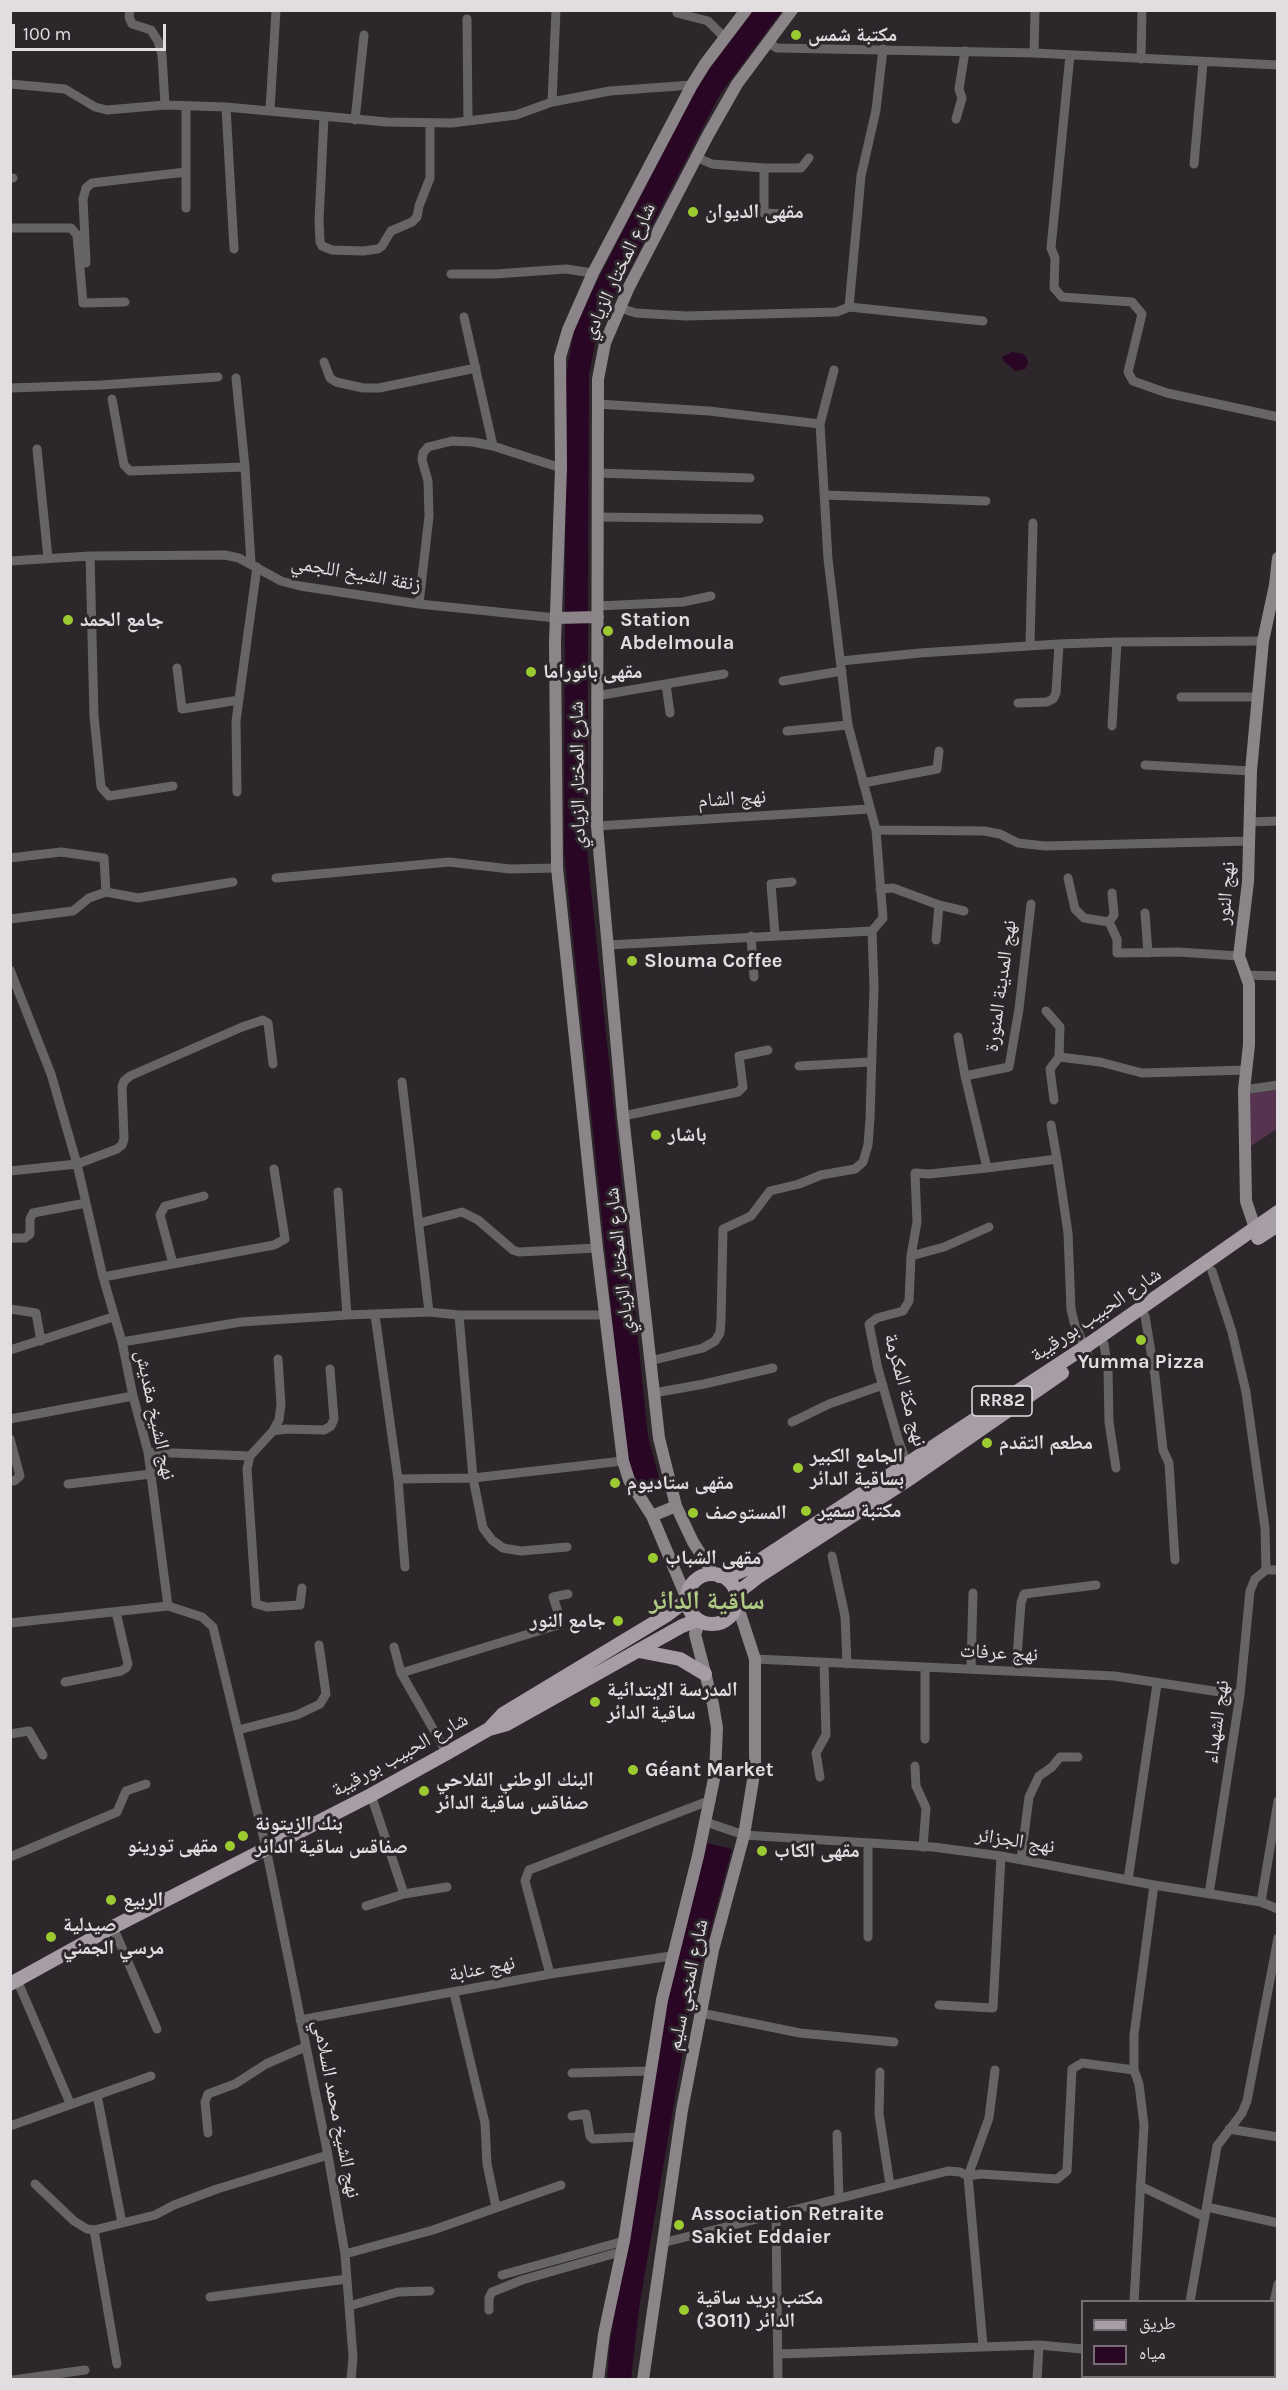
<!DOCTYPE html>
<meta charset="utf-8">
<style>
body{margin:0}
#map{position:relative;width:1288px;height:2390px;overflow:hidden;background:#2d262b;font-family:Karla,"Noto Naskh Arabic",sans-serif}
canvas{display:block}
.frame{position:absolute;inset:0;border:12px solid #e2dde1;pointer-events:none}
.legend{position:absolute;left:1081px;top:2300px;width:195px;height:78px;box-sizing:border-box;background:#2d262b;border:2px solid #756f74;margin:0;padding:8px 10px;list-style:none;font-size:18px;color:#e2dde1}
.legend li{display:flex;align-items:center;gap:12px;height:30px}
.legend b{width:30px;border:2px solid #756f74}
.scale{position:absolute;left:12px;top:24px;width:154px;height:27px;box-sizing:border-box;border:3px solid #e2dde1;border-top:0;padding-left:8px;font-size:18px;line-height:21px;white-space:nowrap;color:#e2dde1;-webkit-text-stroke:4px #2d262b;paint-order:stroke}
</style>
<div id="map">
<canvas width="1288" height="2390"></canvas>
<div class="frame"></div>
<ul class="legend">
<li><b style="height:8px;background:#a69ea4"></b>طريق</li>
<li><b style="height:16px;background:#290623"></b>مياه</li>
</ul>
<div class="scale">100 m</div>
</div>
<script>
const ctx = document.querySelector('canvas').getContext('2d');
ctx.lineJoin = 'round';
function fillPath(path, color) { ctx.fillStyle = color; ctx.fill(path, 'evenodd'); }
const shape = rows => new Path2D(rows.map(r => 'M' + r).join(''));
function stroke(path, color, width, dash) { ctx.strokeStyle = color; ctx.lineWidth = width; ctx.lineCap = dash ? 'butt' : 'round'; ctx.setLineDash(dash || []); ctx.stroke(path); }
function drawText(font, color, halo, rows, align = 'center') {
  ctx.font = font + ' Karla,"Noto Naskh Arabic",sans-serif'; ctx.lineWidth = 6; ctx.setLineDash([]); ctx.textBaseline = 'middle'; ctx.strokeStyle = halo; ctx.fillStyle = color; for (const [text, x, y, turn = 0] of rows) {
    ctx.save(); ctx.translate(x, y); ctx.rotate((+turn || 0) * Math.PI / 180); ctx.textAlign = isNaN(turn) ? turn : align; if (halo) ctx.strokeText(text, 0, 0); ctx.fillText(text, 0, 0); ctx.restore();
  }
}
fillPath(shape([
 [1277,1090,1277,1129,1249,1147,1249,1094]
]), '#56344f');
fillPath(shape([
 [753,11,782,11,720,94,604,318,596,339,589,374,587,851,648,1436,659,1478,638,1487,630,1466,625,1441,564,851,566,375,574,331,590,295,691,98,710,68],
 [1012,352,1023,354,1027,358,1028,363,1025,369,1016,371,1004,362,1002,357],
 [707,1843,732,1849,692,1998,640,2302,631,2379,607,2380,610,2342,668,1994]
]), '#290623');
stroke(shape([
 [130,10,129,17,132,24,151,30,158,41,162,55,165,105],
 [677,10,677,13,708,21,725,38],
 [467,19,468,121],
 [768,43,777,48,1034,53,1278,65],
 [1034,53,1035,10],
 [1070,55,1051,248,1055,258,1054,288,1062,297,1132,302,1142,314,1128,372,1133,381,1167,393,1278,417],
 [1141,59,1142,10],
 [10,84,65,89,95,107,107,110,165,105,226,107,387,122,452,123,516,115,552,102,610,91,692,85],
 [552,102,556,10],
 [186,106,186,208],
 [226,107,234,249],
 [270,110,276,10],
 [324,117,319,221,320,242,322,246,332,250,363,251,378,249,382,246,391,231,412,222,417,217,419,206,430,178,430,123],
 [956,119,962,98,959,89,965,51],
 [355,120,364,35],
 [696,157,712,164,764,168,764,213,787,214],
 [1194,164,1203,63],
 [764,168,801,168,809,158],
 [10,178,13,178],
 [10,228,71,228,77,235,83,303,125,302],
 [86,263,83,199,86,188,92,183,186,172],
 [451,274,495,274,566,269,593,273],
 [849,307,983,321],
 [620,308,636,313,686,316,837,312,849,307,861,176,876,110,883,49],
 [464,317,493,446],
 [324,362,330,378,336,382,363,388,379,388,476,368],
 [236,378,245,467,251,563],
 [10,388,101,385,218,377],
 [112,399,124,465,130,471,245,467],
 [597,404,709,411,820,424],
 [37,449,48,558],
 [597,473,750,478],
 [825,495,986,501],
 [597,517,759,519],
 [90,556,94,716,101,787,109,796,173,786],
 [10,561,90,556,225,555,239,558,281,581,300,586,419,604,556,618],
 [419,604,429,516,428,481,422,460,423,453,428,447,452,441,473,442,493,446,561,468],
 [598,606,683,602,711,596],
 [1030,646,1033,523],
 [841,661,920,653,1059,644,1117,642,1263,641],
 [177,668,182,709,239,700],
 [783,681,842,671],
 [666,684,670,713],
 [596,696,724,674],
 [1181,697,1259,697],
 [1018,703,1047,702,1053,699,1056,693,1059,644],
 [1112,726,1117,642],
 [787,731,848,725],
 [1145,765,1251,771],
 [863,783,937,769,939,751],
 [237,792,236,721,257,567],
 [1249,822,1278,821],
 [597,826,869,809],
 [876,830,984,831,1000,834,1018,843,1045,846,1249,841],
 [10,858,61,852,104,858,106,892],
 [276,878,449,862,510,869,557,868],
 [1068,878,1075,909,1084,918,1109,922,1117,939,1117,953,1178,952,1239,956],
 [880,889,893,888,939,905,964,911],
 [1031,904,1019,1009,1009,1067,965,1076,987,1168,1057,1159,1068,1233,1071,1309,1074,1322,1088,1355],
 [1145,913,1148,953],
 [10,919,73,911,89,898,106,892,138,898,233,882],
 [1109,922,1114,915,1112,893],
 [775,935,771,884,792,882],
 [751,936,754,977],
 [936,940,939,905],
 [608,945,872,931,883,918,876,830,848,725,828,559,820,424,834,370],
 [10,970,51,1074,77,1164,103,1277,122,1342,133,1396,148,1452,168,1606,202,1617,213,1627,266,1848,328,2155,345,2254,353,2357,351,2380],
 [1246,975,1278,976],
 [1046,1011,1060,1027,1059,1057,1100,1062,1142,1073,1247,1070],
 [958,1037,965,1076],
 [799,1066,870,1062],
 [402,1082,429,1312],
 [1244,1090,1278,1085],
 [1054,1100,1050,1069,1059,1057],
 [623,1116,738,1092,743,1087,739,1056,768,1050],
 [1051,1125,1057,1159],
 [10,1171,77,1164,117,1149,122,1145,124,1139,122,1087,124,1081,130,1076,242,1027,263,1020,268,1023,273,1064],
 [338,1192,347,1315],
 [419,1223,462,1212,478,1220,513,1250,519,1252,597,1248],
 [10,1238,25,1238,30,1234,30,1219,33,1213,86,1203],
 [911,1256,944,1247,989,1227],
 [173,1264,160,1215,165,1206,204,1196],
 [1212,1271,1232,1332,1246,1392,1265,1528,1266,1570],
 [103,1277,274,1245,285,1239,274,1169],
 [10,1309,36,1313,41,1341],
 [375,1315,398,1479,405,1567],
 [459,1315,473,1478,483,1528,492,1540,503,1548,521,1551,567,1547],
 [1145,1316,1155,1376,1163,1450,1169,1463,1175,1560],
 [122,1342,241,1322,347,1315,429,1312,459,1315,604,1315],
 [1104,1344,1108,1370,1109,1422,1116,1468],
 [10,1350,113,1317],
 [650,1361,703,1348,715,1341,720,1333,721,1320,723,1229,751,1216,770,1191,799,1184,821,1175,855,1169,863,1162,868,1145,870,1119,874,987,872,931],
 [654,1393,704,1384,773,1368],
 [10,1419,133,1396],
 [792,1422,829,1404,883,1385],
 [273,1431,279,1420,281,1404,278,1359],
 [10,1439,20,1476,14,1481,10,1481],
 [148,1452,250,1456,247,1469,256,1604,267,1607,300,1605,302,1588],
 [250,1456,273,1431,286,1429,324,1430,331,1426,334,1419,330,1369],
 [909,1469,898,1439,878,1369,869,1324,877,1318,903,1311,909,1301,911,1256,917,1222,915,1173,929,1174,987,1168],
 [398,1479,473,1478,623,1461],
 [68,1484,151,1474],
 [832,1556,845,1616,847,1664],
 [10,1623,168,1606],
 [394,1647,401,1673,447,1753],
 [755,1659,1114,1676,1240,1695],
 [925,1668,925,1739],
 [971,1668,973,1593],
 [1016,1670,1021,1603,1024,1594,1096,1585],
 [401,1673,558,1625,560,1618,553,1597,568,1594],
 [65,1682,121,1671,126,1668,128,1664,116,1612],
 [238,1730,297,1715,320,1704,326,1694,319,1645],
 [10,1734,29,1731,43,1755],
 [915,1766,916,1786,926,1808,923,1847],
 [820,1777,816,1753,826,1735,824,1662],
 [371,1795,404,1894],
 [706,1822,744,1835,933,1847,1001,1856,1154,1885,1261,1902,1278,1909],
 [10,1857,117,1812,126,1791,146,1784],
 [1021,1859,1029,1797,1039,1776,1052,1767,1060,1757,1078,1757],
 [1128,1880,1157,1684],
 [1209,1894,1240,1695,1250,1591,1255,1579,1266,1570,1278,1570],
 [1261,1902,1278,1801],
 [366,1906,404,1894,447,1887],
 [113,1927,157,2029],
 [868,1937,868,1845],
 [550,1974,525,1881,529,1870,711,1800],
 [17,1980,70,2103],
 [454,1993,485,2123,487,2164,496,2207],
 [939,2005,993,2008,1001,1856],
 [701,2013,800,2033,894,2042],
 [300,2020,550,1974,671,1956],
 [880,2072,879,2114,890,2185],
 [572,2073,650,2071],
 [97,2095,122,2223],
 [572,2116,586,2114,590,2136,593,2139,639,2137],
 [10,2126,151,2076],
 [1229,2129,1278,2137],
 [208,2133,205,2102,208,2094,235,2084,266,2064,305,2047],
 [837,2134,839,2198],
 [35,2184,74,2221,87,2229,94,2230,155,2215,174,2205,217,2189,328,2155],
 [1140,2186,1205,2217],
 [1207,2207,1278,2223],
 [776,2216,778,2380],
 [94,2230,117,2364],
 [662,2243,948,2171,960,2172,968,2176,981,2174,1057,2179,1067,2171,1072,2069,1082,2063,1134,2070],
 [345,2254,433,2230,561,2185],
 [502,2275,624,2241],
 [210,2297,347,2279],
 [1134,2302,1144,2125,1139,2084,1134,2070,1134,2035,1154,1885],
 [1190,2302,1217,2146,1242,2113,1247,2101,1278,1938],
 [1274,2302,1278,2284],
 [349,2306,398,2292,430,2291],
 [489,2310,489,2298,492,2292,522,2280,620,2252],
 [1274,2319,1278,2320],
 [983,2346,968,2176,989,2118,995,2070],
 [780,2354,1039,2345,1082,2349],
 [13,2380,85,2370],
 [1037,2380,1039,2345],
 [1128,2380,1128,2376],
 [1169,2380,1169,2376]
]), '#676466', 9);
stroke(shape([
 [556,618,598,617],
 [1258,1237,1246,1201,1244,1090,1249,1045,1249,984,1239,956,1248,882,1251,771,1263,641,1275,585,1278,558],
 [652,1516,676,1506],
 [714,1575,693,1542,676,1506,659,1438,623,1116,597,826,598,379,605,343,629,287,708,135,737,84,792,10],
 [687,1599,652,1516,629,1480,623,1461,597,1248,557,868,555,642,561,468,560,357,568,330,593,273,692,85,705,64,746,10],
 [598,2380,604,2334,624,2241,662,2000,698,1856,715,1774,717,1728,713,1704,695,1634,700,1621],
 [643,2380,682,2110,713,1950,744,1835,755,1768,755,1659,736,1601]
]), '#8b8589', 12);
stroke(shape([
 [1258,1238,1278,1225],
 '687 1599a25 25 0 1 1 50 0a25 25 0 1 1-50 0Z',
 [719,1576,732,1575,748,1568,1085,1347,1278,1212],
 [736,1594,759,1576,912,1477,1062,1373],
 [639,1651,680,1659,705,1674],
 [489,1729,507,1724,682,1626,698,1620],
 [10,1984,113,1927,371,1795,447,1753,489,1729,503,1714,667,1615,687,1600]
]), '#a69ea4', 14);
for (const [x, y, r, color] of [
 [796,35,6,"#9cca31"],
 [693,212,6,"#9cca31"],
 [68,620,6,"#9cca31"],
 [608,631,6,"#9cca31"],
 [531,672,6,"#9cca31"],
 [632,961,6,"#9cca31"],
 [656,1135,6,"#9cca31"],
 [1141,1340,6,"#9cca31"],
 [987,1443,6,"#9cca31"],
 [798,1468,6,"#9cca31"],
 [615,1483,6,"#9cca31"],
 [806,1511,6,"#9cca31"],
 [693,1513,6,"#9cca31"],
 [653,1558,6,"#9cca31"],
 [618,1621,6,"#9cca31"],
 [595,1702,6,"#9cca31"],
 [633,1770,6,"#9cca31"],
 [424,1791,6,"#9cca31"],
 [243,1836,6,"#9cca31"],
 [230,1846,6,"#9cca31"],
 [762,1851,6,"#9cca31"],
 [111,1900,6,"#9cca31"],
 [51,1937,6,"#9cca31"],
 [679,2225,6,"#9cca31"],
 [684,2310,6,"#9cca31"]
]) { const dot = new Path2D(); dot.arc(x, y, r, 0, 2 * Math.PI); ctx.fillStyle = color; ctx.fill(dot); stroke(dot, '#2d262b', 2); }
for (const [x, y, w] of [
 [1002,1401,60]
]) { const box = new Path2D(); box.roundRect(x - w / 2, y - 15, w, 30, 4.5); ctx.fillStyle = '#2d262b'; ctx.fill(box); stroke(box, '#e2dde1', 1.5); }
drawText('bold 18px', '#e2dde1', null, [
 ["RR82",1002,1401]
]);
drawText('bold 20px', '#e2dde1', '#2d262b', [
 ["مكتبة شمس",808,35],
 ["مقهى الديوان",705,212],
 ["جامع الحمد",80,620],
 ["Station",620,620],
 ["Abdelmoula",620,643],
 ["مقهى بانوراما",543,672],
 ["Slouma Coffee",644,961],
 ["باشار",668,1135],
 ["Yumma Pizza",1141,1362,"center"],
 ["مطعم التقدم",999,1443],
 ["الجامع الكبير",810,1456],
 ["بساقية الدائر",810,1479],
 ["مقهى ستاديوم",627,1483],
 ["مكتبة سمير",818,1511],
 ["المستوصف",705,1513],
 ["مقهى الشباب",665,1558],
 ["جامع النور",606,1621,"right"],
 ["المدرسة الإبتدائية",607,1690],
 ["ساقية الدائر",607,1713],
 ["Géant Market",645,1770],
 ["البنك الوطني الفلاحي",436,1780],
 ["صفاقس ساقية الدائر",436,1803],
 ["بنك الزيتونة",255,1824],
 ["صفاقس ساقية الدائر",255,1847],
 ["مقهى تورينو",218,1846,"right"],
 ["مقهى الكاب",774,1851],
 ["الربيع",123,1900],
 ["صيدلية",63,1925],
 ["مرسي الجمني",63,1948],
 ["Association Retraite",691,2214],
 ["Sakiet Eddaier",691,2237],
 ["مكتب بريد ساقية",696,2298],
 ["الدائر (3011)",696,2321]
], 'left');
drawText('20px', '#e2dde1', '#2d262b', [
 ["شارع المختار الزيادي",619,271,-65],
 ["زنقة الشيخ اللجمي",356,574,10],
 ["شارع المختار الزيادي",578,775,-91],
 ["نهج الشام",732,799,-4],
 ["نهج النور",1226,893,-85],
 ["نهج المدينة المنورة",1001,986,-82],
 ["شارع المختار الزيادي",620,1261,-96],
 ["شارع الحبيب بورقيبة",1096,1315,-34],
 ["نهج مكة المكرمة",905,1390,75],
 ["نهج الشيخ مقديش",155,1415,78],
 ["نهج عرفات",999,1653,3],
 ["نهج الشهداء",1217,1722,-82],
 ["شارع الحبيب بورقيبة",400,1755,-29],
 ["نهج الجزائر",1015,1841,9],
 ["نهج عنابة",482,1969,-11],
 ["شارع المنجي سليم",688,1985,-78],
 ["نهج الشيخ محمد السلامي",336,2109,79]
]);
drawText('bold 26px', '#afca82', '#2d262b', [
 ["ساقية الدائر",707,1602]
]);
</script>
